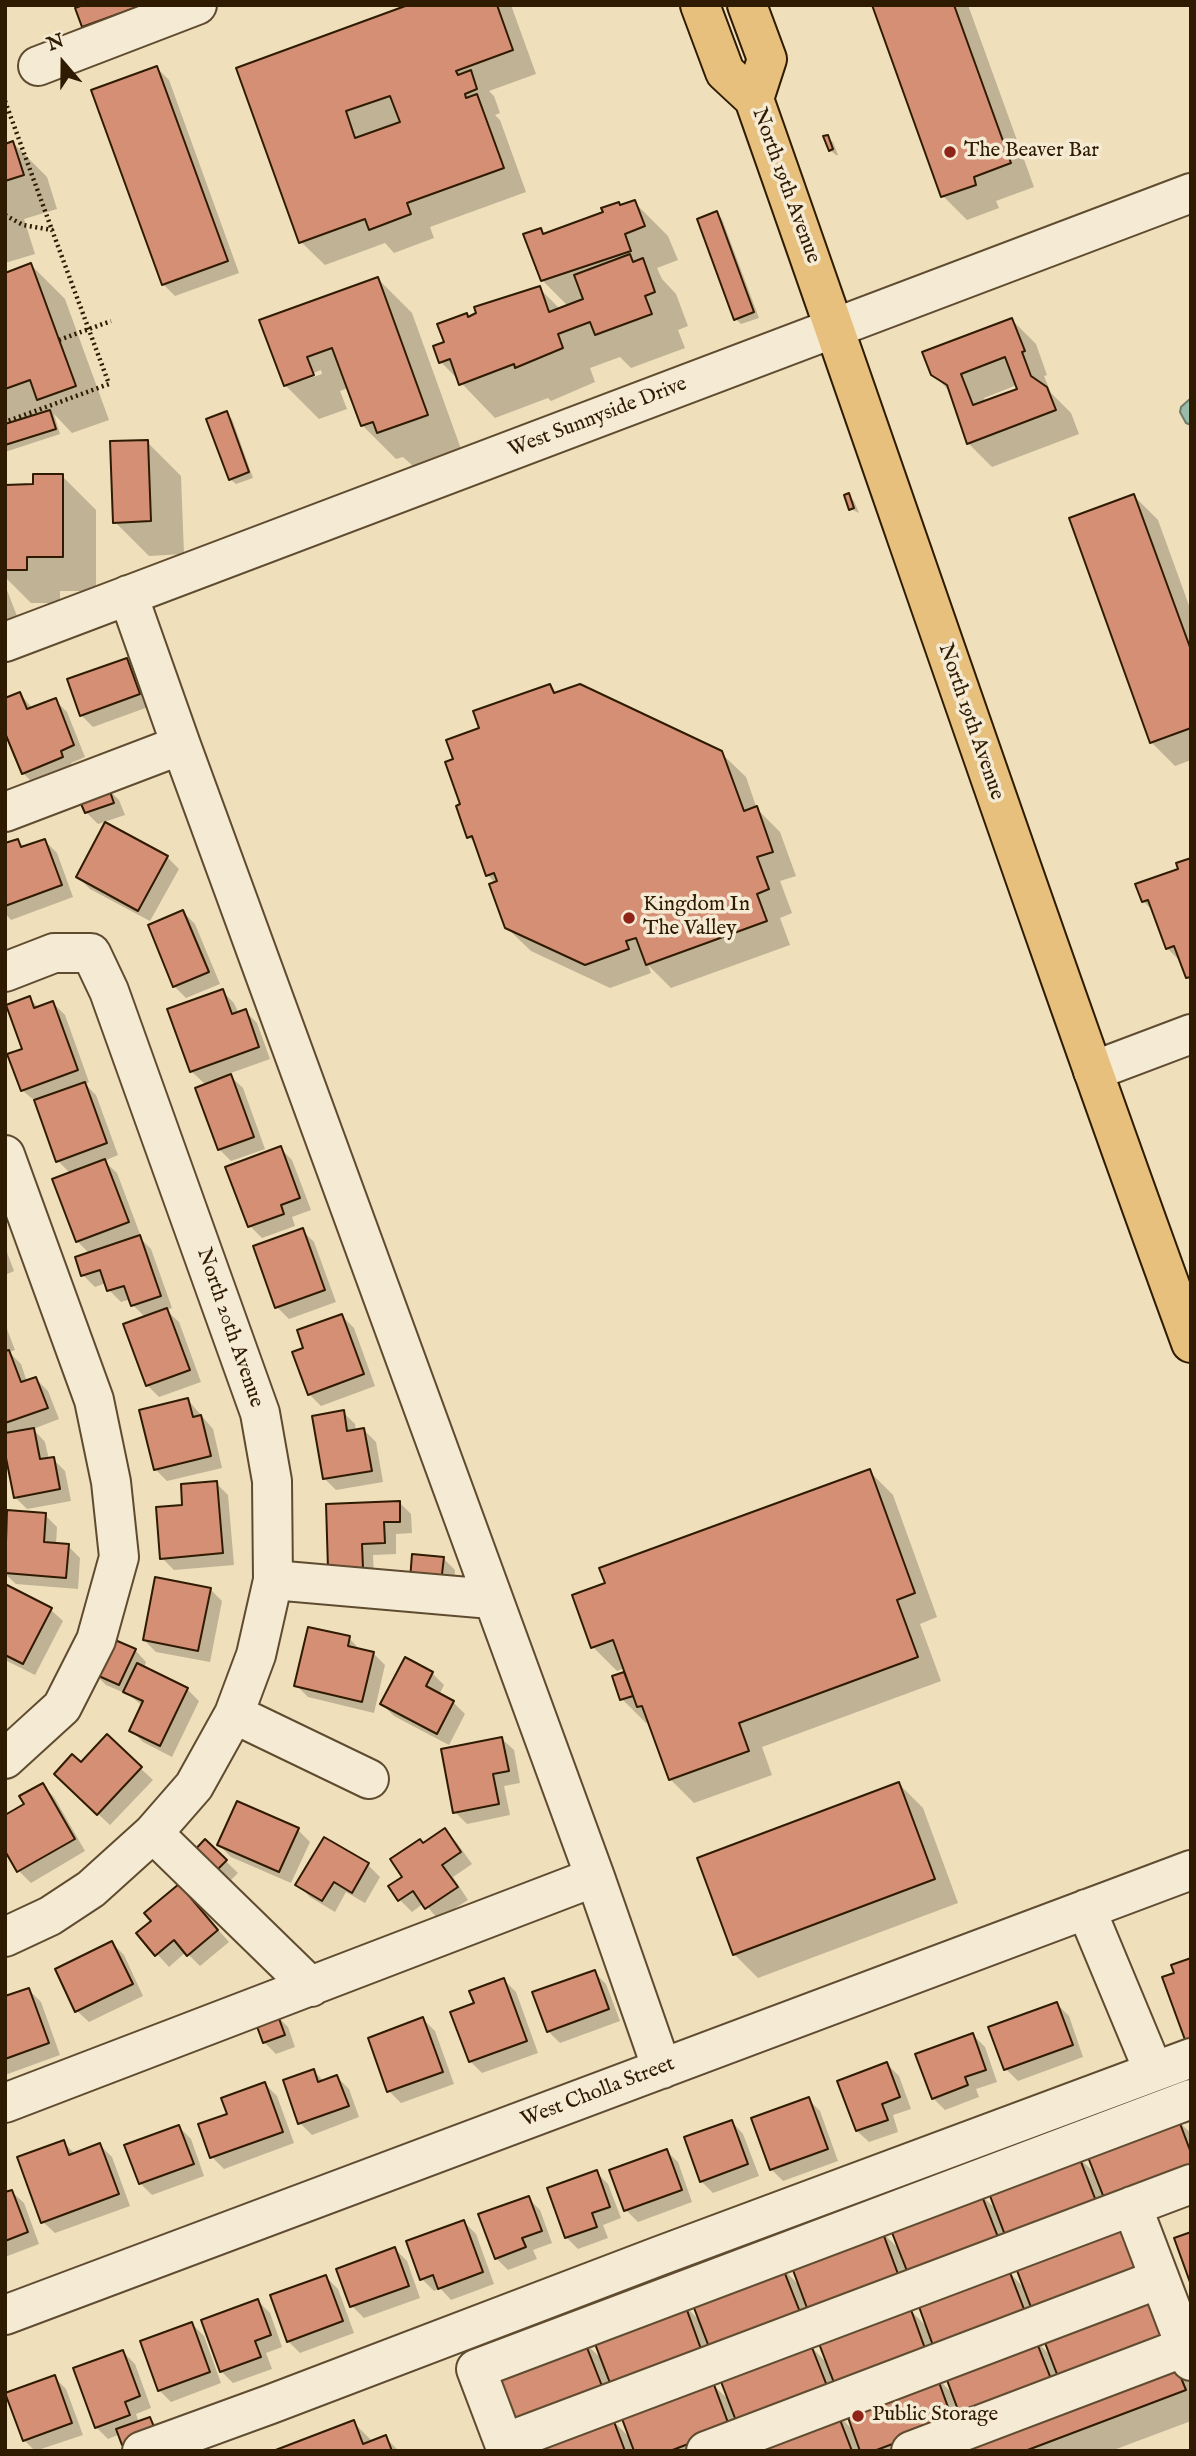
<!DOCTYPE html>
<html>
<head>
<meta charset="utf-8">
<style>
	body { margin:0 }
	#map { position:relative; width:1196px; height:2456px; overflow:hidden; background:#efdfbb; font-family:"IM FELL English",serif }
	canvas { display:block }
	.frame { position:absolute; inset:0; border:7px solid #2f1b02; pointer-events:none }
	.north { position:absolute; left:28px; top:28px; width:70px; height:70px; -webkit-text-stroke:5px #f5ead3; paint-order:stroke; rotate:340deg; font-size:19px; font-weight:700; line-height:28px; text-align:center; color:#2f1b02 }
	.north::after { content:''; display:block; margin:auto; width:24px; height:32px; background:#2f1b02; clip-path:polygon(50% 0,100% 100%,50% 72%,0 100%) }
</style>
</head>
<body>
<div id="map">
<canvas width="1196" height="2456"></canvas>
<div class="frame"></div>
<div class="north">N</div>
</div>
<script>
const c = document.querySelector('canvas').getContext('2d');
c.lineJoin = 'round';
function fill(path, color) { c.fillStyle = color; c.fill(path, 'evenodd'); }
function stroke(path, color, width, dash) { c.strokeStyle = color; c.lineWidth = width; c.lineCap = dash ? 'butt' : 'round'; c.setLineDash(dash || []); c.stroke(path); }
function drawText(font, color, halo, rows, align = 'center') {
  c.font = font + ' "IM FELL English",serif'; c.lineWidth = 7; c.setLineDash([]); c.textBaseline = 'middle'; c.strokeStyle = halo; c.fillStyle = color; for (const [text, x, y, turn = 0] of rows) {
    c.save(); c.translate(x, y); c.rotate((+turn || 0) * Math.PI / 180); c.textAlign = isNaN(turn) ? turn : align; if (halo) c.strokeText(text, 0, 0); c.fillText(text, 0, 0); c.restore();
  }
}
const water = new Path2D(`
	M1191,398V425L1186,423L1180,412L1181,407Z`);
const shadow = new Path2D(`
	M88,5H162L89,32L83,26Z
	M413,5H511L536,74L489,91L494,96L500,113L495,115L500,120L526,192L430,227L434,238L394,253L385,243L325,265L301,242L238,69Z
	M874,5H968L1034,187L996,201L999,208L967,220L943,196Z
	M157,68L169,80L239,273L175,296L163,284Z
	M827,137L833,142L838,155H836L830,150Z
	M13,143L47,177L57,209L24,219L35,254L5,263V146Z
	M634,202L668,236L678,260L657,268L662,279L676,294L688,326L678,330L685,348L631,368L620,357L590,368L595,382L551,401L548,398L495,418L441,362L446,343L469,318L539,288L560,309L568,306L542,280L540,230L545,235Z
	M717,213L722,219L759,318L741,324L736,319Z
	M31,265L65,299L109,420L72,433L54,414L60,434L5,452V274Z
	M378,279L412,313L461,449L413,466L403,457L396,459L362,425L348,388L340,391L347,409L319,419L285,385L262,321ZM321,370L322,374L301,381V378Z
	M1012,320L1036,344L1047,375L1044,376L1051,393L1071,413L1079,434L992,467L968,443L951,393L933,374ZM1017,385L1019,390L986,403L984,398Z
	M226,413L232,419L253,478L236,484L230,479Z
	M147,442L181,476L184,554L149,556L115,522Z
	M62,476L96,510V591H60V603H31L5,577V486H34Z
	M849,495L854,501L859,513L851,509Z
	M1134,496L1158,520L1191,611V760L1175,766L1151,742Z
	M5,585L17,616L5,620Z
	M127,660L139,671L151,706L93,727L81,715Z
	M550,686L558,694L721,753L746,777L757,809L780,832L796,876L780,881L792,913L780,918L790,945L671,988L648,965L651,973L610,988L531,951L506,927L495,883L488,875L477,845L469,837L455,760L482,729Z
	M20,694L33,709L55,700L67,712L85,757L71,763L74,769L35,785L23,773L10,738L5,734V700Z
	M107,788L119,800L125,815L98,824L86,812Z
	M18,841L25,848L45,841L57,853L73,897L11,920L5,913V845Z
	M167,857L179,869L150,921L90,889L78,877Z
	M1191,860V980L1183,964L1167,948L1154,912L1143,901Z
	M183,912L195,924L220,984L186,998L174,986Z
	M222,991L234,1003L239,1014L245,1011L257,1023L270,1059L228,1074L243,1088L265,1149L231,1161L219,1149L206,1085L191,1071Z
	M29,998L39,1008L53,1003L65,1015L89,1082L85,1084L96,1095L118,1155L104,1161L117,1173L140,1234L137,1235L151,1249L172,1308L166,1310L179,1322L201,1382L159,1397L147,1385L146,1318L133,1305L131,1299L121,1302L109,1290L106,1283L95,1287L83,1275L90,1254L77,1241L71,1174L58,1161L36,1102L22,1090Z
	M280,1148L292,1160L311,1210L292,1217L295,1226L262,1238L250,1226Z
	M302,1230L314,1242L336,1302L289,1319L277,1307Z
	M5,1247L14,1271L5,1275Z
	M342,1316L354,1328L375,1386L321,1406L309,1394L305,1349Z
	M5,1324L15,1350L9,1352L21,1364L27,1382L36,1379L48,1391L59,1419L33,1429L45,1442L49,1460L53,1459L65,1471L71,1501L27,1509L15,1497L8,1435L5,1432Z
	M188,1400L213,1429L222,1468L167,1481L155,1469Z
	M343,1412L355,1424L356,1432L364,1430L376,1442L383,1482L336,1490L324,1478Z
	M869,1471L893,1495L937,1617L920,1624L941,1681L762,1747L772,1775L694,1803L670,1779L650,1722L646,1723L622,1699L614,1678L626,1673L625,1668L617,1671L593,1647L607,1584Z
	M216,1483L228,1495L234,1565L174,1570L162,1558L184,1506Z
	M399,1502L411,1514L412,1533L396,1534V1554L373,1555L374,1579L330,1568Z
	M9,1512L45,1515L57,1527L56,1545L68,1546L80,1558L78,1589L16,1584L5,1574Z
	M443,1558L455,1570L453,1594L423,1591Z
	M5,1586L51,1610L63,1621L35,1675L5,1660Z
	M210,1589L222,1601L210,1662L156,1652L144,1640Z
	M349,1638L361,1651L373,1653L385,1665L374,1713L308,1697L296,1685Z
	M135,1650L146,1662L144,1668L187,1689L199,1701L172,1757L143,1742L131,1730L143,1706L129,1695L106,1685L94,1673Z
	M432,1673L444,1685L439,1695L453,1702L465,1714L449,1745L394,1716L382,1704Z
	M107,1737L153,1780L110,1825L68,1786L81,1764Z
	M502,1739L514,1750L520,1783L504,1786L510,1815L467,1824L455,1812Z
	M899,1784L923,1808L958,1903L758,1978L734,1954Z
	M42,1785L54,1797L85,1851L31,1883L19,1871L26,1805Z
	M298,1830L310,1842L291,1883L231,1857L219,1845Z
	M445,1831L457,1843L472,1864L453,1877L468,1900L438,1919L424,1903L412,1912L400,1900L424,1845Z
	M325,1839L368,1865L380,1877L365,1903L346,1892L335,1912L310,1897L298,1885Z
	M205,1841L238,1873L225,1886Z
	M179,1886L229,1942L200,1966L186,1952L169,1967L138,1933L153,1921Z
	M112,1943L124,1955L143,1996L89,2022L77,2011Z
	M594,1972L606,1984L620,2021L560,2043L548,2031Z
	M504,1980L516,1992L538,2053L482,2073L470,2061L476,2004Z
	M29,1990L41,2002L60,2055L5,2075V1998Z
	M1057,2004L1069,2016L1083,2057L1018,2081L1006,2069Z
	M276,2015L288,2027L295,2047L276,2054L264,2042Z
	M423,2019L435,2031L454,2084L401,2103L389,2091L370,2039Z
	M973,2035L985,2047L997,2082L976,2089L979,2097L945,2110L933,2098Z
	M887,2064L899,2076L911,2109L893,2115L898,2132L869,2142L857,2131Z
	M313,2071L324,2081L337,2077L349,2089L359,2117L312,2135L300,2123Z
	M1191,2076V2122L1182,2125L1191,2133V2164L625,2410L463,2361L459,2350ZM1091,2159L1097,2175L1083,2162ZM992,2196L998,2211L985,2199ZM894,2233L900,2250L886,2236ZM794,2270L801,2287L787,2273ZM696,2307L702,2323L689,2310ZM597,2344L604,2361L589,2347Z
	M265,2084L277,2096L294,2143L224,2169L212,2157L229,2115Z
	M808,2099L820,2111L838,2161L783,2181L771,2169Z
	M732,2122L743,2134L759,2176L713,2193L701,2181Z
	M179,2127L191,2139L204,2176L152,2195L140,2183Z
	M63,2142L75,2154L100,2145L112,2157L130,2206L55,2233L43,2222Z
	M666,2151L678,2162L692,2202L638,2222L626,2210Z
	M596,2172L608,2184L621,2218L603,2225L608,2238L578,2249L566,2237Z
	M12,2192L24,2203L39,2244L5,2257V2194Z
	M528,2198L540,2210L552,2243L533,2250L537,2259L508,2270L496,2258Z
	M464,2222L476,2234L494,2284L451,2300L440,2288L434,2291L422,2279Z
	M395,2249L407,2261L420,2298L364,2318L352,2306Z
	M1009,2272L1026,2290L1179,2369L1191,2380V2421L1111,2451H534L613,2421L633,2441L712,2384L731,2402L811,2347L830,2366L909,2309L929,2329ZM1046,2342L1052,2357L1039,2344ZM948,2378L955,2396L940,2381ZM849,2416L856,2433L842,2419Z
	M326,2277L338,2289L354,2333L300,2353L288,2341Z
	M258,2301L270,2313L282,2347L266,2353L272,2369L233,2383L221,2371Z
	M192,2324L204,2336L221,2383L171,2402L159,2390Z
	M123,2352L135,2364L151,2408L136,2414L139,2423L150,2419L162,2431L130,2451L123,2444L120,2434L108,2439L96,2427Z
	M54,2377L66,2389L83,2435L35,2451L24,2440Z
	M353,2422L373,2442L385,2437L399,2451H278Z`);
const building = new Path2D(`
	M83,5H143L82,27L75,8Z
	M408,5H497L513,50L456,71L458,75L471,70L477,89L465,94L466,98L477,94L504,168L407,203L411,214L369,230L365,219L299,243L236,68ZM390,96L400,122L355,138L346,111Z
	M872,5H954L1011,163L974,177L976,185L941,197Z
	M157,66L228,261L162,285L91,90Z
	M828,135L833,149L829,151L823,136Z
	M13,141L24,175L5,181V144Z
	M635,200L645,226L625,234L631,251L541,281L523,234L541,228L543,234L603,212L601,208L619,202L620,205Z
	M717,211L754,312L734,320L697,219Z
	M630,254L633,262L643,258L655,292L645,296L652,314L595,335L590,322L558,334L563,348L515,368L514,364L459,385L450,359L439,363L433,346L444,342L437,324L467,313L468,317L476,313L474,307L540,286L549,312L583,299L574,275Z
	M31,263L76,386L37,400L30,380L5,389V273Z
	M378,277L428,415L377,433L373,422L361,426L332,348L307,357L314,375L284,386L259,320Z
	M1012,318L1025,351L1022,352L1031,376L1047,387L1056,410L967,444L947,385L931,375L922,352ZM1005,357L1017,389L973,405L961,374Z
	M50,410L56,429L5,445V424Z
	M227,411L249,472L229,480L206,419Z
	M148,440L151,521L113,523L110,441Z
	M33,474H63V557H27V570H5V485L33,484Z
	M849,493L854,508L849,510L844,495Z
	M1134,494L1191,650V728L1150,743L1069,518Z
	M127,658L140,694L80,716L67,679Z
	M550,684L554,693L580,684L722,751L744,811L757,806L773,852L757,857L769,889L757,894L767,921L646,965L636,938L626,941L629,949L585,965L505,928L489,884L497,881L494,873L486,876L472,836L467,838L456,806L460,804L445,762L453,759L446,740L479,728L473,711Z
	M20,692L27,709L56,698L74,745L61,751L63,757L22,774L5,733V698Z
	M108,786L114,803L85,813L78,797Z
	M105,822L168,856L138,911L76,877Z
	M18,839L21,847L45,839L62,885L5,906V843Z
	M1191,858V977L1186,978L1174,946L1166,949L1148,900L1142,902L1135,884L1178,869L1176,863Z
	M183,910L209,972L173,987L148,925Z
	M223,989L232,1014L246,1009L259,1047L190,1072L167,1009Z
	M30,996L34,1008L53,1001L78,1070L21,1091L7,1054L22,1049L6,1005Z
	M231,1074L254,1137L218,1150L195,1088Z
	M85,1082L107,1143L56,1162L34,1100Z
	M281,1146L300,1198L281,1205L284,1214L248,1227L225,1167Z
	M105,1159L129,1222L76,1242L52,1179Z
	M303,1228L325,1290L275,1308L253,1246Z
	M140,1235L161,1296L131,1306L124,1286L107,1291L100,1270L81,1276L75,1257Z
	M167,1308L190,1370L146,1386L123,1324Z
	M342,1314L364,1374L308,1395L292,1352L303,1348L297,1330Z
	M9,1350L21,1382L36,1377L48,1408L5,1423V1351Z
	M188,1398L193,1417L201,1415L211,1456L154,1470L139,1410Z
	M344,1410L347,1431L364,1428L372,1471L323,1479L312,1416Z
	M34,1428L40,1459L54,1457L60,1489L14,1498L5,1453V1433Z
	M870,1469L915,1593L897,1600L918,1657L739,1723L749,1751L669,1780L642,1706L637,1707L613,1640L591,1648L572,1595L605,1583L599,1568Z
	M217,1481L223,1553L160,1559L156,1507L182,1505L181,1484Z
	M400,1501V1522H384L385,1543L362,1544L363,1568L328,1569L326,1504Z
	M7,1510L46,1513L44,1542L69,1544L66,1578L5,1573Z
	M412,1554L444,1557L441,1583L410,1580Z
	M155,1577L211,1588L198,1651L143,1640Z
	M5,1584L52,1608L23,1664L5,1655Z
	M308,1627L350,1636L348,1646L374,1652L362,1702L294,1686Z
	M108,1637L136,1649L119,1685L92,1673Z
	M405,1657L433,1672L426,1686L454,1701L437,1734L380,1704Z
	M137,1663L188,1688L160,1746L129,1731L143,1701L123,1692Z
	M624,1672L633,1696L620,1700L612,1676Z
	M107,1734L142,1767L97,1815L54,1774L72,1754L81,1762Z
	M502,1737L509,1771L493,1774L499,1804L453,1813L441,1749Z
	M899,1782L935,1879L733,1955L697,1858Z
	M43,1783L75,1839L17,1872L5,1851V1815L24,1804L19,1796Z
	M237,1801L299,1828L279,1872L217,1845Z
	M445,1828L461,1852L442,1865L458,1887L425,1909L413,1891L398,1901L388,1886L402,1877L390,1859L420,1839L423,1843Z
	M324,1837L369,1863L352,1893L334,1882L322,1901L295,1885Z
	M205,1839L227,1860L212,1875L190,1855Z
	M179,1884L218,1930L187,1956L174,1940L155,1956L136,1933L151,1921L144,1913Z
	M112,1941L133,1984L75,2012L55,1969Z
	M1191,1958V2047L1188,2048L1162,1977L1174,1973L1171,1965Z
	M595,1970L609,2009L547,2032L532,1992Z
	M504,1978L527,2041L469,2062L450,2012L474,2003L469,1991Z
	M29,1988L49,2043L5,2059V1996Z
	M1057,2002L1073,2045L1004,2070L988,2027Z
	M277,2013L285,2035L263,2043L255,2021Z
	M423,2017L443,2072L387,2092L368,2038Z
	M973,2033L986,2070L965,2077L968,2085L932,2099L915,2054Z
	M887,2062L900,2097L882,2104L888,2120L856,2131L837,2081Z
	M314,2069L318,2082L337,2075L349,2106L298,2124L283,2080Z
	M265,2082L283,2132L210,2158L198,2124L227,2114L221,2098Z
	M809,2097L828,2149L770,2170L751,2118Z
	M1178,2118L1191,2153V2166L1104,2198L1086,2152Z
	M732,2120L748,2164L700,2182L684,2137Z
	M179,2125L194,2164L139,2184L124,2145Z
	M64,2140L69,2155L100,2143L119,2194L41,2223L17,2157Z
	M667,2149L682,2190L624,2211L609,2170Z
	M1078,2154L1096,2201L1005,2235L987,2188Z
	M597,2170L610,2207L592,2213L597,2227L565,2238L547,2188Z
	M12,2190L28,2232L5,2241V2192Z
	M980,2191L998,2237L907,2271L889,2225Z
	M529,2196L542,2231L522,2238L526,2247L495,2259L478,2214Z
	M464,2220L483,2272L438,2289L433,2275L420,2280L406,2241Z
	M881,2228L898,2274L807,2308L790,2262Z
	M1124,2228L1142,2274L1034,2315L1016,2268Z
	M1191,2232V2285L1174,2238Z
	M395,2247L409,2286L350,2307L336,2269Z
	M782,2266L800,2312L709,2347L691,2300Z
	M1009,2270L1027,2317L935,2351L918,2304Z
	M326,2275L343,2321L287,2342L270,2295Z
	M1151,2295L1168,2341L1060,2382L1042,2335Z
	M258,2299L271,2335L255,2341L261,2357L220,2372L201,2320Z
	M684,2302L701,2349L610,2383L592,2336Z
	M910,2307L927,2354L836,2388L818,2341Z
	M192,2322L210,2372L158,2391L140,2341Z
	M1035,2338L1053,2384L961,2418L944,2372Z
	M584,2340L602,2386L511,2420L493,2374Z
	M811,2345L829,2391L738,2426L720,2379Z
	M123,2350L140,2396L125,2402L130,2415L95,2428L73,2368Z
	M1175,2363L1186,2390L1025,2451H941Z
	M936,2374L953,2421L874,2451H860L845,2409Z
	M55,2375L72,2423L23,2441L5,2393Z
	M713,2382L730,2428L670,2451H634L621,2416Z
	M837,2412L852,2451H748Z
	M150,2417L156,2432L122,2445L116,2429Z
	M613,2419L625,2451H529Z
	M354,2420L363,2444L386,2435L392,2451H273Z`);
const path = new Path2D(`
	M5,101L52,230
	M5,215L23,225L52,230L109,384L5,422
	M59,340L111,321`);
const minor = new Path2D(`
	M38,66L197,5
	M128,595L181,745L595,1877L662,2069
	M5,642L1191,193
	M5,812L181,745
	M5,972L54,953H91L109,991L260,1413L272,1481L273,1580L256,1655L234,1714L194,1786L153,1833L91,1889L50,1916L5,1937
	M1093,1071L1191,1034
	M5,1155L94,1400L111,1482L119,1557L96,1640L62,1707L5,1759
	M273,1580L491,1599
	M234,1714L369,1779
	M153,1833L311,1987
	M1086,1909L1151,2065
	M5,2103L595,1877
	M1132,2206L1191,2361
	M5,2315L1191,1870
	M504,2443L1191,2184
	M142,2451L271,2404L659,2256L1191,2058
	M507,2451L476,2369L1191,2099
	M706,2451L1159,2279
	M911,2451L1185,2347`);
const major = new Path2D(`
	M700,5L725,72L754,99C900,513 1040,930 1191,1343
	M747,5L767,59L754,99`);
const markers = [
	[950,152,7,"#8f2418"],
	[629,918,7,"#8f2418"],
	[858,2416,7,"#8f2418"]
];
const poiNames = [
	["The Beaver Bar",964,152],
	["Kingdom In",643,906],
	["The Valley",643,930],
	["Public Storage",872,2416]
];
const streetNames = [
	["North 19th Avenue",785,186,70],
	["West Sunnyside Drive",598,418,-21],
	["North 19th Avenue",970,722,71],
	["North 20th Avenue",229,1328,71],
	["West Cholla Street",598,2093,-21]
];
fill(water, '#9abdab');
stroke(water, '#6f7c67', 2);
fill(shadow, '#0003');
fill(building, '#d48f75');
stroke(building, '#2f1b02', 2);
stroke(minor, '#5f4c30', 42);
stroke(major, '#2f1b02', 42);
stroke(path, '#2f1b02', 4.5, [2, 3.5]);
stroke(minor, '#f5ead3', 38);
stroke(major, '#e8c07e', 38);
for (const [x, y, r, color] of markers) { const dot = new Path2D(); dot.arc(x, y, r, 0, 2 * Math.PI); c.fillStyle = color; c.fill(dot); stroke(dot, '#f5ead3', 2.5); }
drawText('21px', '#2f1b02', '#f5ead3', poiNames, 'left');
drawText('21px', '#2f1b02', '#f5ead3', streetNames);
</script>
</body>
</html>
